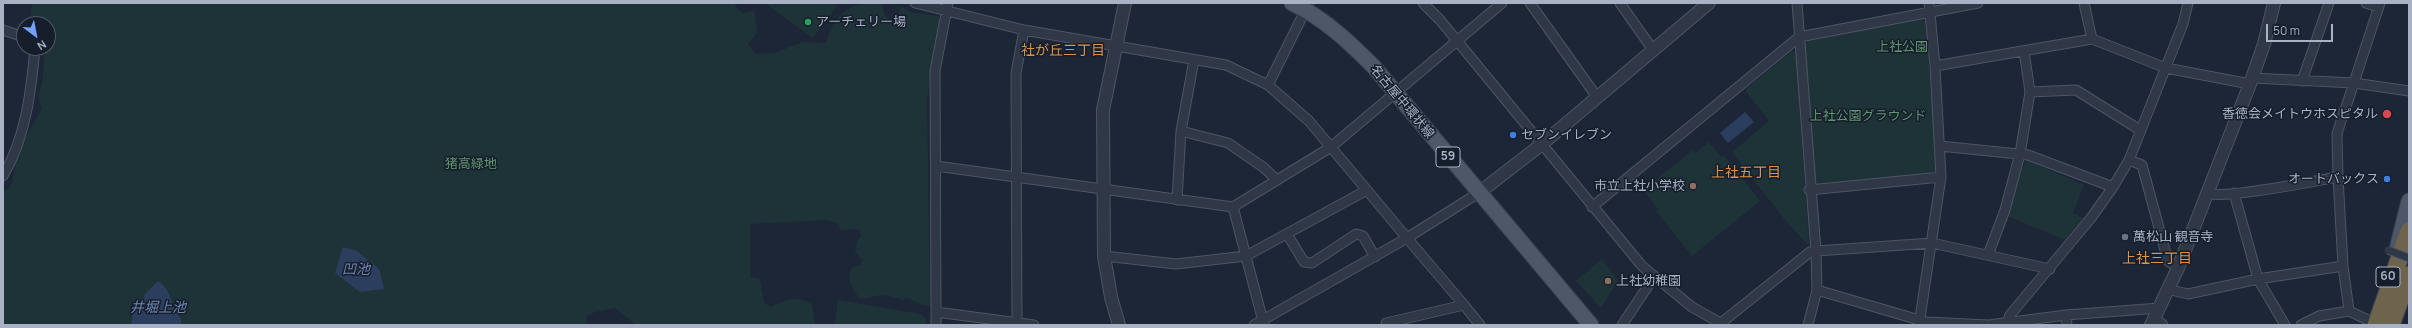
<!DOCTYPE html>
<html>
<head>
<meta charset="utf-8">
<style>
	body { margin:0 }
	#map { position:relative; width:2412px; height:328px; overflow:hidden; background:#1c2637; font-family:Manrope,sans-serif }
	canvas { display:block }
	.frame { position:absolute; inset:0; border:4px solid #a9b2c5; pointer-events:none }
	.north { position:absolute; left:16px; top:16px; width:40px; height:40px; box-sizing:border-box; background:#161d2b; border:1px solid #515969; border-radius:50%; rotate:148deg; font-size:11px; font-weight:700; line-height:16px; text-align:center; color:#a9b2c5 }
	.north::after { content:''; display:block; margin:auto; width:14px; height:18px; background:#74a1ff; clip-path:polygon(50% 0,100% 100%,50% 72%,0 100%) }
	.scale { position:absolute; left:2266px; top:24px; width:67px; height:18px; box-sizing:border-box; border:2px solid #a9b2c5; border-top:0; padding-left:5px; font-size:12px; line-height:14px; white-space:nowrap; color:#a9b2c5; -webkit-text-stroke:3px #161d2b; paint-order:stroke }
</style>
</head>
<body>
<div id="map">
<canvas width="2412" height="328"></canvas>
<div class="frame"></div>
<div class="north">N</div>
<div class="scale">50 m</div>
</div>
<script>
const c = document.querySelector('canvas').getContext('2d');
c.lineJoin = 'round';
function fill(path, color) { c.fillStyle = color; c.fill(path, 'evenodd'); }
function stroke(path, color, width, dash) { c.strokeStyle = color; c.lineWidth = width; c.lineCap = dash ? 'butt' : 'round'; c.setLineDash(dash || []); c.stroke(path); }
function drawText(font, color, halo, rows, align = 'center') {
  c.font = font + ' Manrope,"Noto Sans JP",sans-serif'; c.lineWidth = 3; c.setLineDash([]); c.textBaseline = 'middle'; c.strokeStyle = halo; c.fillStyle = color; for (const [text, x, y, turn = 0] of rows) {
    c.save(); c.translate(x, y); c.rotate((+turn || 0) * Math.PI / 180); c.textAlign = isNaN(turn) ? turn : align; if (halo) c.strokeText(text, 0, 0); c.fillText(text, 0, 0); c.restore();
  }
}
const green = new Path2D(`
	M32,3H736L735,6L743,13L755,11L757,33L748,44L756,54L775,53L802,42L826,43C836,11 848,3 882,3L884,14L891,22L899,18L900,6L911,12L938,16L940,22L927,98L930,305C921,307 915,300 906,298L903,300C896,298 888,295 881,295C872,296 868,300 859,298C852,288 847,280 851,268L860,265L863,260L855,252L857,240L861,237L859,229L841,230L837,224L828,220L750,224V277L760,279L764,303L771,307C786,299 796,295 812,304L815,325H636L615,308L595,312L587,316V325H3V192L11,186L17,158L24,140L42,109L38,96L42,84L45,48H48V24H30Z
	M765,3H833L837,6L813,38Z
	M1921,18L1925,21L1938,170L1934,174L1819,185L1814,182L1804,46L1809,40Z
	M1791,51L1796,53L1809,246L1785,220L1732,152L1769,121L1745,90Z
	M1709,142L1721,157L1724,155L1760,201L1692,256L1656,211L1658,209L1643,190L1693,150L1696,153Z
	M2026,160L2084,185L2073,213L2083,218L2065,240L2005,215Z
	M1602,259L1618,280L1601,308L1576,281Z
	M838,300L920,314L926,319V325H835Z`);
const water = new Path2D(`
	M1745,112L1754,122L1728,143L1720,133Z
	M343,247L357,251L379,269L384,289L360,292L335,273Z
	M158,281C172,290 171,307 181,319V325H131L133,314L142,305L145,294Z`);
const minor = new Path2D(`
	M915,3L1024,30L1226,65L1268,85L1309,121L1407,238L1254,325
	M1423,3L1440,20L1642,266L1692,307L1724,325
	M1530,3L1597,97
	M1620,3L1653,50
	M1797,3L1816,251L1817,290L1808,325
	M2084,3L2092,39
	M2366,3L2378,7
	M3,30L24,37
	M1935,66L2092,39L2166,68L2250,84
	M2252,78L2354,83L2409,91
	M2302,81L2329,3
	M1268,85L1309,3
	M2030,92L2076,90L2140,130
	M2346,107L2380,3
	M2344,111L2337,134L2338,177L2343,266L2349,311
	M1181,131L1228,143L1263,167L1277,180
	M1940,146L2028,155L2113,187
	M2129,160L2142,165L2168,261L2178,268
	M936,166L1233,207L1331,147L1502,3
	M3,176C26,137 31,92 35,48
	M1809,190L1941,177
	M2206,193C2221,200 2315,181 2338,177
	M2234,193L2258,279L2285,325
	M1177,200L1181,131L1194,60
	M1233,207L1264,325
	M1592,207L1799,37L1978,3
	M1287,234L1304,262L1312,263L1356,234L1363,236L1375,257
	M1988,255L2005,210L2020,154L2030,92L2024,51
	M1104,256L1176,264L1246,256L1367,190
	M2167,289L2188,294L2258,279L2343,266
	M1817,290L1926,322L1989,325L2066,315L2160,308
	M1464,305L1480,325
	M936,312L935,71L948,3
	M2066,315L2067,325
	M2155,318L2163,325
	M1017,323L1016,73L1024,30
	M1721,323L1810,252L1816,251L1932,243L2050,269
	M2007,323L2010,315L2091,218L2113,187L2129,160L2183,24L2188,3
	M936,325V312L1034,325
	M1388,325L1386,323L1464,305L1407,238L1480,192
	M1622,325L1654,277
	M1919,325L1941,177L1935,66L1929,3
	M2301,325L2319,316L2349,311L2370,321`);
const tertiary = new Path2D(`
	M1480,192L1542,144L1709,3
	M1119,325L1111,297L1104,256L1103,110L1125,3
	M2151,325L2178,268L2250,84L2264,44L2274,3`);
const primary = new Path2D(`
	M1292,3C1324,18 1349,42 1374,67L1591,325
	M2398,245L2409,201`);
const motorway = new Path2D(`
	M2376,325L2409,231
	M2391,325L2409,275`);
const pedestrianBridge = new Path2D(`
	M2388,250L2409,258`);
const markers = [
	[808,22,4,"#2e9e5b"],
	[2387,114,5,"#e0444e"],
	[1513,135,4,"#3f7fe0"],
	[2387,179,4,"#3f7fe0"],
	[1693,186,4,"#8d6e63"],
	[2125,237,4,"#6b7280"],
	[1608,281,4,"#8d6e63"]
];
const shields = [
	[1448,157,24],
	[2388,277,24]
];
const shieldNames = [
	["59",1448,157],
	["60",2388,277]
];
const poiNames = [
	["アーチェリー場",816,22],
	["香徳会メイトウホスピタル",2378,114,"right"],
	["セブンイレブン",1521,135],
	["オートバックス",2379,179,"right"],
	["市立上社小学校",1685,186,"right"],
	["萬松山 観音寺",2133,237],
	["上社幼稚園",1616,281]
];
const parkNames = [
	["上社公園",1902,47],
	["上社公園グラウンド",1868,116],
	["猪高緑地",471,164]
];
const streetNames = [
	["名古屋中環状線",1402,102,50]
];
const neighbourhoodNames = [
	["社が丘三丁目",1063,51],
	["上社五丁目",1746,173],
	["上社三丁目",2157,259]
];
const waterNames = [
	["凹池",356,270],
	["井堀上池",158,308]
];
fill(green, '#1e3338');
fill(water, '#2c3e5e');
stroke(minor, '#4d5565', 11);
stroke(tertiary, '#4d5565', 14);
stroke(primary, '#394150', 17);
stroke(motorway, '#3b4251', 19);
stroke(minor, '#303847', 9);
stroke(tertiary, '#303847', 12);
stroke(primary, '#4d5768', 15);
stroke(motorway, '#6e634c', 17);
stroke(pedestrianBridge, '#4d5565', 9, []);
stroke(pedestrianBridge, '#303847', 7);
for (const [x, y, r, color] of markers) { const dot = new Path2D(); dot.arc(x, y, r, 0, 2 * Math.PI); c.fillStyle = color; c.fill(dot); stroke(dot, '#161d2b', 1.5); }
for (const [x, y, w] of shields) { const box = new Path2D(); box.roundRect(x - w / 2, y - 10, w, 20, 3); c.fillStyle = '#161d2b'; c.fill(box); stroke(box, '#a9b2c5', 1); }
drawText('bold 12px', '#a9b2c5', null, shieldNames);
drawText('13px', '#a9b2c5', '#161d2b', poiNames, 'left');
drawText('13px', '#5f976f', '#161d2b', parkNames);
drawText('13px', '#a9b2c5', '#161d2b', streetNames);
drawText('14px', '#de934b', '#161d2b', neighbourhoodNames);
drawText('italic 14px', '#6d86b2', '#161d2b', waterNames);
</script>
</body>
</html>
